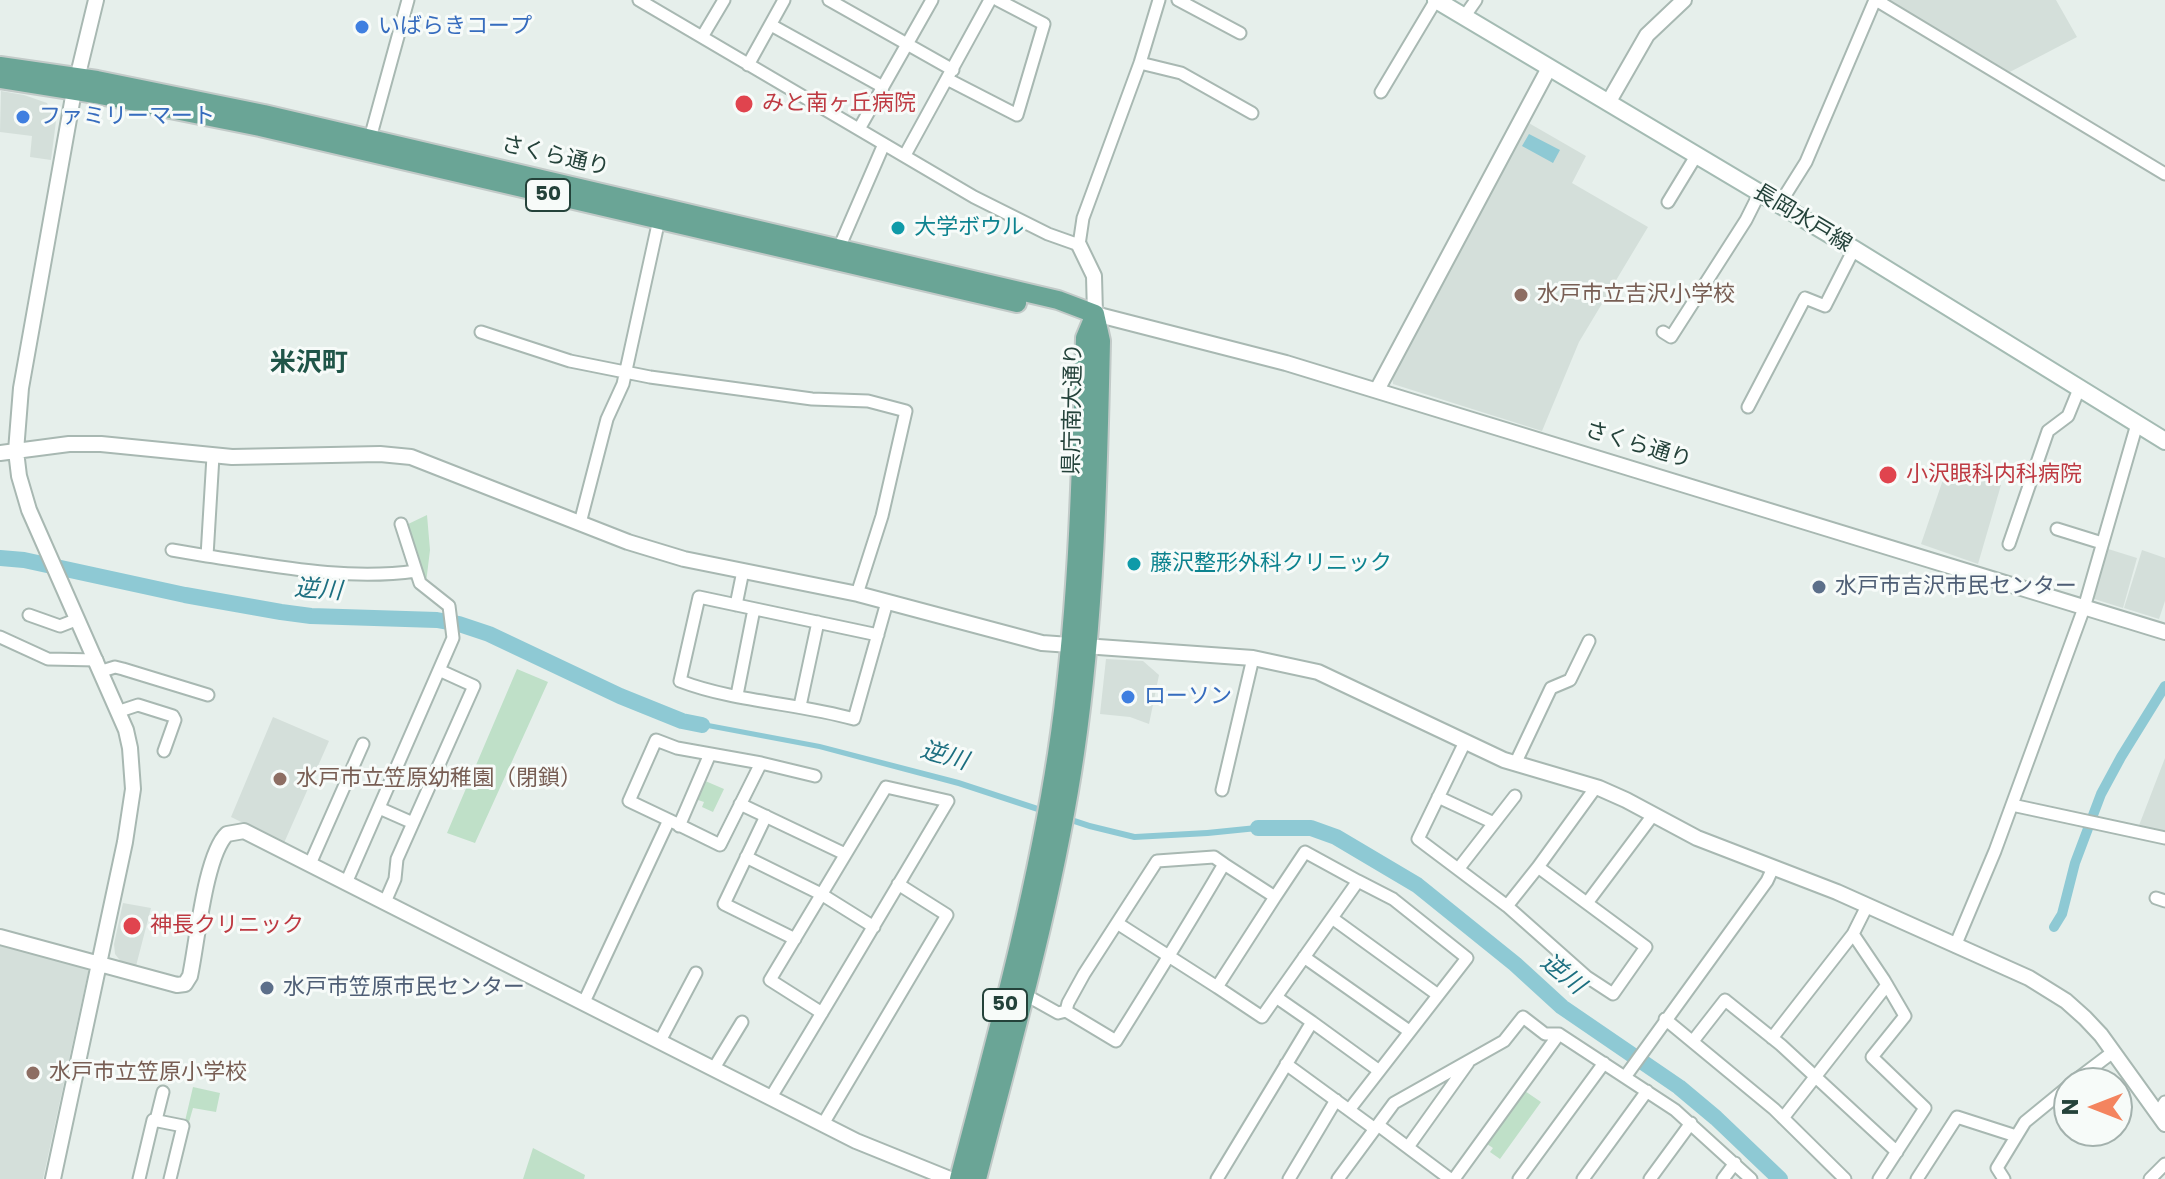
<!DOCTYPE html>
<html>
<head>
<meta charset="utf-8">
<style>
	body { margin:0 }
	#map { position:relative; width:2165px; height:1179px; overflow:hidden; background:#e6efeb; font-family:Poppins,sans-serif }
	canvas { display:block }
	.north { position:absolute; left:2053px; top:1067px; width:80px; height:80px; box-sizing:border-box; background:#f7fbf9; border:2px solid #a3b1ad; border-radius:50%; rotate:270deg; font-size:22px; font-weight:700; line-height:32px; text-align:center; color:#24423a }
	.north::after { content:''; display:block; margin:auto; width:28px; height:36px; background:#f4845f; clip-path:polygon(50% 0,100% 100%,50% 72%,0 100%) }
</style>
</head>
<body>
<div id="map">
<canvas width="2165" height="1179"></canvas>
<div class="north">N</div>
</div>
<script>
const c = document.querySelector('canvas').getContext('2d');
c.lineJoin = 'round';
function fill(path, color) { c.fillStyle = color; c.fill(path, 'evenodd'); }
function stroke(path, color, width, dash) { c.strokeStyle = color; c.lineWidth = width; c.lineCap = dash ? 'butt' : 'round'; c.setLineDash(dash || []); c.stroke(path); }
function drawText(font, color, halo, rows, align = 'center') {
  c.font = font + ' Poppins,"Noto Sans JP",sans-serif'; c.lineWidth = 6; c.setLineDash([]); c.textBaseline = 'middle'; c.strokeStyle = halo; c.fillStyle = color; for (const [text, x, y, turn = 0] of rows) {
    c.save(); c.translate(x, y); c.rotate((+turn || 0) * Math.PI / 180); c.textAlign = isNaN(turn) ? turn : align; if (halo) c.strokeText(text, 0, 0); c.fillText(text, 0, 0); c.restore();
  }
}
const built = new Path2D(`
	M1883,0H2056L2077,37L2006,74Z
	M1,91L24,95L47,103L56,121L51,160L30,157L32,136L0,132Z
	M1527,122L1586,156L1572,183L1648,227L1579,342L1542,431L1393,384L1392,375Z
	M1949,462L2001,485L1978,564L1921,544Z
	M2105,548L2137,558L2123,608L2091,598Z
	M2142,550L2165,558V601L2159,619L2124,608Z
	M1106,659L1143,661L1159,675L1149,724L1130,717L1100,714Z
	M273,717L329,741L284,843L231,817Z
	M2165,758V835L2138,828Z
	M123,903L151,908L136,966L122,963L115,954L114,944Z
	M0,945L89,968L43,1179H0Z`);
const green = new Path2D(`
	M427,515L430,550L426,583L422,578L404,526Z
	M517,669L548,682L475,843L447,833Z
	M703,780L724,789L713,812L702,807L704,802L695,799Z
	M193,1087L220,1093L216,1112L193,1108L189,1122L185,1121Z
	M1522,1089L1541,1102L1500,1159L1490,1152L1493,1148L1484,1142Z
	M533,1148L585,1175L584,1179H523Z`);
const water = new Path2D(`
	M1529,134L1560,150L1553,163L1522,146Z
	M682,718L820,744L959,780L1090,823L1135,834L1207,830L1276,823L1277,829L1208,836L1134,840L1089,829L958,786L819,749L681,723Z`);
const canal = new Path2D(`
	M2054,927L2062,914L2075,863L2101,794L2121,757L2165,686`);
const river = new Path2D(`
	M0,558L24,560L185,595L281,612L311,616L437,620L459,624L489,634L620,696L682,721L702,725
	M1258,828H1311L1336,837L1417,885L1515,964L1562,1007L1679,1087L1716,1118L1780,1179`);
const minor = new Path2D(`
	M639,0L974,197L1048,234L1079,245L1083,218L1140,63L1159,0
	M829,0L953,70
	M1178,0L1240,33
	M1876,0L2165,174
	M1464,17L1476,0
	M771,25L883,87
	M702,37L724,0
	M1140,63L1181,73L1252,113
	M748,65L784,0
	M947,79L1017,115L1044,24L998,0
	M1381,92L1436,0
	M859,129L932,0
	M369,142L408,0
	M905,155L990,0
	M1668,202L1696,156
	M1779,205L1806,162L1875,0
	M839,248L884,144
	M481,332L570,361L650,377L812,399L868,401L906,411L882,516L857,594
	M1663,332L1671,337L1746,220L1759,194
	M1748,407L1805,298L1825,306L1854,249
	M213,456L207,556C275,566 347,581 416,571
	M580,523L607,419L623,384L660,215
	M2057,529L2102,543
	M2009,544L2048,431L2068,416L2079,389
	M172,550L207,556
	M736,605L743,571
	M29,615L60,626L78,619
	M878,635L699,597L680,681C735,702 797,703 854,719L887,602
	M0,637L48,659L97,660
	M102,671L115,667L123,669L208,695
	M737,695L754,609
	M800,706L818,622
	M120,711L138,705L173,716L175,720L164,751
	M1465,742L1418,839L1507,906L1587,977L1613,994L1646,947L1538,867L1507,906
	M761,763L815,776
	M1515,764L1551,688L1570,680L1589,641
	M1222,790L1253,658
	M1438,797L1494,823
	M740,804L845,854
	M2012,805L2165,838
	M379,808L413,823
	M766,816L724,904L795,939
	M679,826L710,754
	M746,857L821,894L874,927
	M310,864L363,744
	M1538,867L1596,787
	M1459,868L1515,796
	M346,883L453,638L449,606L420,583L401,524
	M1275,897L1305,852L1358,881
	M2156,898L2165,901
	M385,902L395,879L397,859L474,686L441,671
	M1587,903L1653,815
	M1867,906L1853,934L1884,980L1905,1016L1872,1057L1925,1108L1879,1179
	M1332,918L1438,995
	M1955,946L1995,851L2084,608L2137,424
	M1304,957L1409,1031
	M1217,987L1262,1017L1276,997
	M1024,994L1058,1013L1066,1011L1116,1041C1153,982 1189,924 1224,864L1275,897L1217,987L1117,923
	M584,1002L669,820L629,801L656,740L677,748L761,763L720,845L669,820
	M1066,1011L1068,1003L1084,974L1157,861L1214,857L1224,864
	M1665,1019L1774,1109L1845,1179
	M1312,1022L1378,1070
	M1772,1038L1853,934
	M660,1041L696,973
	M1693,1041L1725,1000L1781,1045L1897,1152
	M1286,1064L1349,1110
	M714,1068L742,1022
	M1625,1077L1767,881L1773,868
	M2072,1083L2113,1052
	M771,1097C831,999 889,900 948,801L886,787L770,980L822,1013
	M2157,1114L2165,1102
	M1783,1118L1887,985
	M156,1120L163,1092
	M823,1124L947,915L898,884
	M1378,1125L1450,1179
	M1408,1147L1468,1063
	M139,1179L153,1120L183,1126L170,1179
	M1217,1179L1312,1022L1276,997L1358,881L1393,899L1467,958L1349,1110L1375,1129
	M1289,1179L1336,1100
	M1338,1179L1394,1103L1504,1041L1523,1017L1545,1034H1559L1675,1110L1751,1179
	M1454,1179L1559,1034
	M1519,1179L1604,1063
	M1583,1179L1647,1091
	M1650,1179L1691,1123
	M1723,1179L1735,1163
	M1917,1179L1957,1117L2016,1136
	M2004,1179L1997,1168L2025,1122L2069,1086
	M2150,1179L2165,1164`);
const tertiary = new Path2D(`
	M1608,103L1647,35L1684,0
	M1079,245L1094,276L1095,314L1286,363L2165,632
	M1377,390L1549,68
	M0,453L69,444H101L232,457L380,454L411,457L628,542L684,559L858,594L1042,643L1253,658L1318,672L1504,760L1599,788L1626,800L1697,838L1837,892L2029,978L2066,1001L2085,1018L2101,1035L2165,1124
	M0,937L177,985L185,984L190,976C197,944 205,855 227,834L244,831L856,1141L950,1179
	M53,1179L125,842L133,789L130,748L126,730L29,510L19,476L16,451L21,388L74,91L96,0`);
const secondary = new Path2D(`
	M1436,0L1854,249L2165,441`);
const primary = new Path2D(`
	M0,66L97,80L264,114L1058,300L1095,314
	M0,79L95,94L260,127L1017,303
	M959,1179C996,1038 1035,898 1057,754C1078,617 1081,476 1085,338L1095,314
	M977,1179C1013,1038 1054,897 1075,753C1095,616 1098,479 1101,341L1095,314`);
const markers = [
	[362,27,8,"#3f7fe0"],
	[744,104,10,"#e0444e"],
	[23,117,8,"#3f7fe0"],
	[898,228,8,"#0f9aa8"],
	[1521,295,8,"#8d6e63"],
	[1888,475,10,"#e0444e"],
	[1134,564,8,"#0f9aa8"],
	[1819,587,8,"#5c6f8a"],
	[1128,697,8,"#3f7fe0"],
	[280,779,8,"#8d6e63"],
	[132,926,10,"#e0444e"],
	[267,988,8,"#5c6f8a"],
	[33,1073,8,"#8d6e63"]
];
const shields = [
	[548,195,44],
	[1005,1005,44]
];
const shieldNames = [
	["50",548,195],
	["50",1005,1005]
];
const shopNames = [
	["いばらきコープ",378,27],
	["ファミリーマート",39,117],
	["ローソン",1144,697]
];
const healthNames = [
	["みと南ヶ丘病院",762,104],
	["小沢眼科内科病院",1906,475],
	["神長クリニック",150,926]
];
const streetNames = [
	["さくら通り",555,157,13],
	["長岡水戸線",1802,219,31],
	["県庁南大通り",1074,409,-89],
	["さくら通り",1638,446,17]
];
const cultureNames = [
	["大学ボウル",914,228],
	["藤沢整形外科クリニック",1150,564]
];
const educationNames = [
	["水戸市立吉沢小学校",1537,295],
	["水戸市立笠原幼稚園（閉鎖）",296,779],
	["水戸市立笠原小学校",49,1073]
];
const serviceNames = [
	["水戸市吉沢市民センター",1835,587],
	["水戸市笠原市民センター",283,988]
];
const waterNames = [
	["逆川",318,591,4],
	["逆川",944,757,16],
	["逆川",1562,975,39]
];
const quarterNames = [
	["米沢町",309,364]
];
fill(built, '#d4dfda');
fill(green, '#bfe0c8');
fill(water, '#8ec9d4');
stroke(canal, '#8ec9d4', 10);
stroke(river, '#8ec9d4', 16);
stroke(minor, '#a8b8b2', 15);
stroke(tertiary, '#a8b8b2', 18);
stroke(secondary, '#a4bbb3', 20);
stroke(primary, '#c2cac8', 22);
stroke(minor, '#fff', 11);
stroke(tertiary, '#fff', 14);
stroke(secondary, '#fff', 16);
stroke(primary, '#6aa596', 18);
for (const [x, y, r, color] of markers) { const dot = new Path2D(); dot.arc(x, y, r, 0, 2 * Math.PI); c.fillStyle = color; c.fill(dot); stroke(dot, '#f7fbf9', 3); }
for (const [x, y, w] of shields) { const box = new Path2D(); box.roundRect(x - w / 2, y - 16, w, 32, 6); c.fillStyle = '#f7fbf9'; c.fill(box); stroke(box, '#24423a', 2); }
drawText('bold 20px', '#24423a', null, shieldNames);
drawText('22px', '#366cbe', '#f7fbf9', shopNames, 'left');
drawText('22px', '#be3a42', '#f7fbf9', healthNames, 'left');
drawText('22px', '#24423a', '#f7fbf9', streetNames);
drawText('22px', '#0d838f', '#f7fbf9', cultureNames, 'left');
drawText('22px', '#785e54', '#f7fbf9', educationNames, 'left');
drawText('22px', '#4e5e75', '#f7fbf9', serviceNames, 'left');
drawText('italic 24px', '#1c6f80', '#f7fbf9', waterNames);
drawText('bold 26px', '#1f5548', '#f7fbf9', quarterNames);
</script>
</body>
</html>
